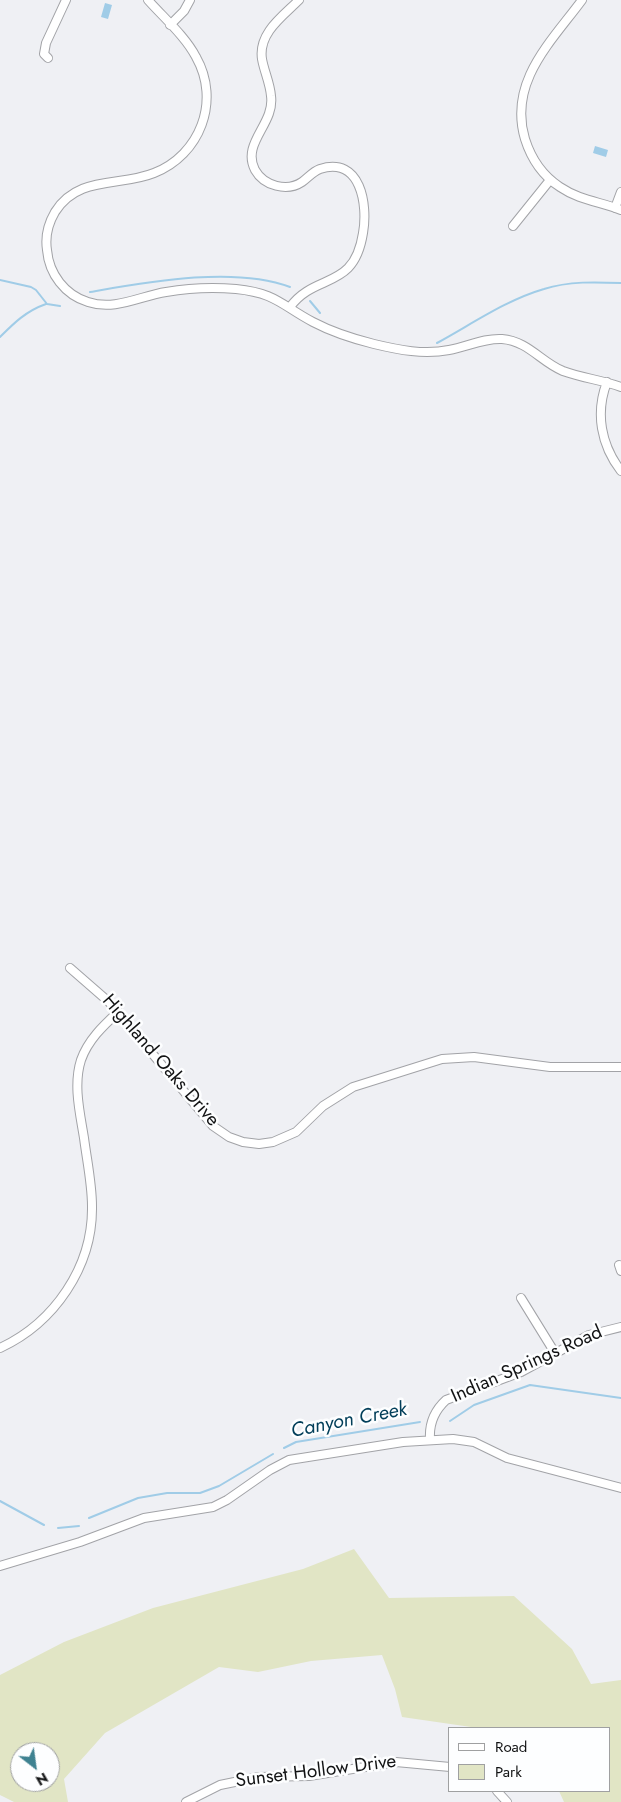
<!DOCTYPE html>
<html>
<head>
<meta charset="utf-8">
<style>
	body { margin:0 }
	#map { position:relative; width:621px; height:1802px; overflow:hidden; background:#eff0f4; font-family:Jost,sans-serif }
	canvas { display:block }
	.legend { position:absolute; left:448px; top:1727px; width:162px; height:65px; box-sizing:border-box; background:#fdfeff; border:1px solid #9fa0a1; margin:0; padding:6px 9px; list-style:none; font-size:15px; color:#121314 }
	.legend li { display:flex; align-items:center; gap:10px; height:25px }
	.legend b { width:25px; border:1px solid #9fa0a1 }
	.north { position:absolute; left:10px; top:1742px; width:50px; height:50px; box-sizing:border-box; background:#fdfeff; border:1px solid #9fa0a1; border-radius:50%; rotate:150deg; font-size:14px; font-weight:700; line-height:20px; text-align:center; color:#121314 }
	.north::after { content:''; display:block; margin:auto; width:18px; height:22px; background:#3f8291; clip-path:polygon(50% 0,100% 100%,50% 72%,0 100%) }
</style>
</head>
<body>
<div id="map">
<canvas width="621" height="1802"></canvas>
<ul class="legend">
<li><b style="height:6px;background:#fff"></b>Road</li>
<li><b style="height:14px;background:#e1e5c5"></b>Park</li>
</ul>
<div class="north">N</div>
</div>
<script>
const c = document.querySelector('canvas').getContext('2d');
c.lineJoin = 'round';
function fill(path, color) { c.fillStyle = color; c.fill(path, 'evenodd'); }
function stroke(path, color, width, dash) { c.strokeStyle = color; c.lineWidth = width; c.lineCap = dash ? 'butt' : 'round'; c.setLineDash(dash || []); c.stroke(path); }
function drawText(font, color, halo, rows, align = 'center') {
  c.font = font + ' Jost,sans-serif'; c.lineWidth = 5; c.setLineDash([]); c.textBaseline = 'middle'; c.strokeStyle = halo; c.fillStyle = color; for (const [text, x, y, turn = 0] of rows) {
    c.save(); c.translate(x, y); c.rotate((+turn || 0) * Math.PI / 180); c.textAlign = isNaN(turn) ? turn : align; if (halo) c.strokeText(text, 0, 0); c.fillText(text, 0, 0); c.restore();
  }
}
const green = new Path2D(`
	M354,1549L389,1598L514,1596L572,1649L591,1684L621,1680V1802H564L559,1791H610V1728H478L402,1717L395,1689L382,1655L311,1661L258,1672L219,1667L105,1733L64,1779L68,1802H14L0,1795V1675L64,1642L153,1608L303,1569ZM20,1752H50V1782H20Z`);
const water = new Path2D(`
	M105,3L112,5L108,19L101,17Z
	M595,146L608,150L606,157L593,153Z`);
const stream = new Path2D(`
	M0,280L31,287L36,290L47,304L60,306
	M90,292C148,282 234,266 290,287
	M310,301L320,313
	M0,337C14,323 26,311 46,304
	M437,343C472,324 506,300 544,289C569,281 596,282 621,283
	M450,1421L474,1405L530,1385L621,1398
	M284,1448L296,1442L420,1422
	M0,1501L44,1525
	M89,1518L138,1498L167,1493H200L219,1486L273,1454
	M58,1528L79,1526`);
const minor = new Path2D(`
	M148,0C164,18 185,36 196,57C221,101 200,155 154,173C120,187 78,175 55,212C48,224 45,237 47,250C49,274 65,295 88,302C115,311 140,296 166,292C189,288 213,287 236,289C276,293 281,305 313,322C332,332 354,339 374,344C399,350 424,355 449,350C467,347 483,338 502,339C528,341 541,362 563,371C582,378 602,380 621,387
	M582,0C551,42 508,82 525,139C531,158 543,176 560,187C579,200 601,202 621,210
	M170,25L184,11L190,0
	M48,58L44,54L46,43L66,0
	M615,208L621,192
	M513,226L550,180
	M290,307C316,272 354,291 363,233C368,205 361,156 320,169C312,172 308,178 302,182C287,192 264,186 255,170C241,143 275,124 271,96C270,83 264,71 262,59C258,33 283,16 299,0
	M607,382C595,413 601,445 621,471
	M70,968L109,1002L213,1126L229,1137L243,1142L259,1144L273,1142L296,1132L323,1106L353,1087L442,1059L474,1057L550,1067H621
	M619,1265L621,1271
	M521,1298L555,1353
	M0,1348C54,1323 93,1267 92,1206C92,1184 87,1161 84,1138C80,1113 73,1085 81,1060C88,1040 103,1026 118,1012
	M430,1439C429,1423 434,1411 446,1400L521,1372L589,1335L621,1327
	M0,1566L80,1542L144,1518L213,1507L227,1500L270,1470L289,1460L403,1442L453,1439L474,1442L507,1458L621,1488
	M497,1791L507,1802
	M186,1802L220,1785L259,1777L309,1776L396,1762L450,1767`);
const streetNames = [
	["Highland Oaks Drive",160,1061,49],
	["Indian Springs Road",527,1365,-24],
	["Sunset Hollow Drive",316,1772,-7]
];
const waterNames = [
	["Canyon Creek",349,1421,-11]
];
fill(green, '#e1e5c5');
fill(water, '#a0cce7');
stroke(stream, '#a0cce7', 2);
stroke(minor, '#a2a3a7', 10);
stroke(minor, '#fff', 8);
drawText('19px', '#121314', '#fdfeff', streetNames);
drawText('italic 20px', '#023e59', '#fdfeff', waterNames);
</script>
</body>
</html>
